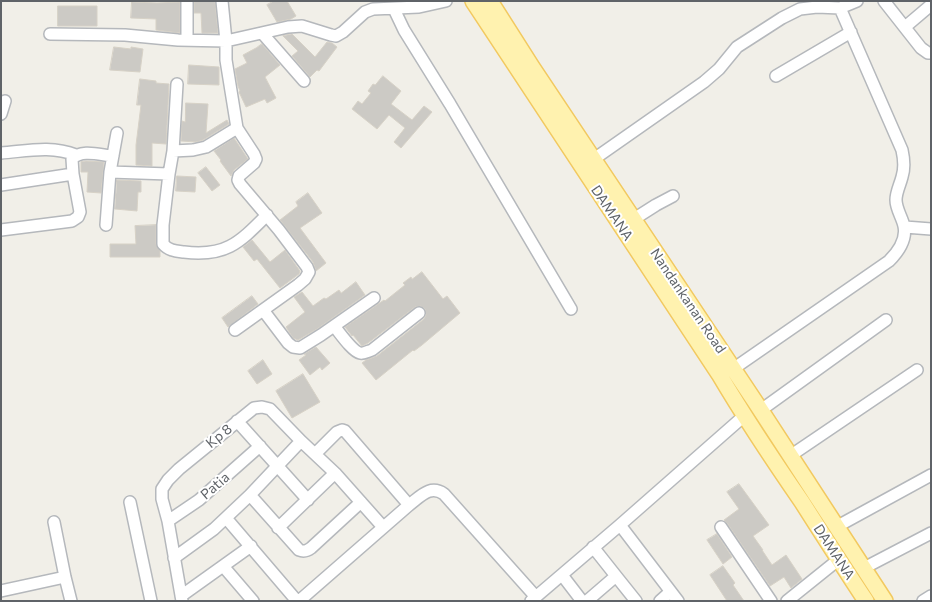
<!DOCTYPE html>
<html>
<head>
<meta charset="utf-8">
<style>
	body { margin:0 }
	#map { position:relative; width:932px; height:602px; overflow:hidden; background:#f1efe8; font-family:Commissioner,sans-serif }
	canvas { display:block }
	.frame { position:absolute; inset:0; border:2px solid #5f6368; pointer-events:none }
</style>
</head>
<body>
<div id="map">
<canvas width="932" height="602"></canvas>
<div class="frame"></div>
</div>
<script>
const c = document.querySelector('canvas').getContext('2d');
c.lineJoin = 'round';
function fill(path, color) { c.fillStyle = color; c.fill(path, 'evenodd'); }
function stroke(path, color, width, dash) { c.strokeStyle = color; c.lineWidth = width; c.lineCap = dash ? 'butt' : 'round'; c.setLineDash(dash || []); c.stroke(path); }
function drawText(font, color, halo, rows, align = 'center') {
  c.font = font + ' Commissioner,sans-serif'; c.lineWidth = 4; c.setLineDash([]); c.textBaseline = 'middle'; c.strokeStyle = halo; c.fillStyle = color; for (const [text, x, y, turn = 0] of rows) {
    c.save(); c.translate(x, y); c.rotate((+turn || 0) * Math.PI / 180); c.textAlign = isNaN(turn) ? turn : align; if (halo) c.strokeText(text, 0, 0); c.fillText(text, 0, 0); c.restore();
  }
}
const building = new Path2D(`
	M215,1L218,33H202L201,13H194V2Z
	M274,1H287L296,16L291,19L277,22L267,5Z
	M132,2L157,3L180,2V33L156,30V19L131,18Z
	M58,6H97V26H58Z
	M292,34L315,57L327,42L332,43L337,47L319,71L317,70L310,77L292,56L298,51L283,36Z
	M262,44L280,65L265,77L276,98L267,103L265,99L246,107L239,92L240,91L238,86L235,69L247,63L243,55L256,48Z
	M114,47L131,49V47L143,49L140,72L110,70Z
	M189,65L219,67V85L188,84Z
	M383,76L401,91L391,104L412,120L424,106L432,112L401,148L394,142L405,128L389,115L377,129L352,109L358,101L362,104L371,93L368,91L373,84L375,85Z
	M140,79L156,81V83L169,84L166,144L152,143V166L136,165V145L141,105H137Z
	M186,103L208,104L206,133L227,120L229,124L203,140L196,142L181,141L182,121L185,122Z
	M234,138L248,159L234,170L231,176L220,161L221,160L214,151Z
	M86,161L104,162L101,193L87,192L88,172H81V162Z
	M206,167L220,185L212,191L198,173Z
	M177,176L196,177L195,192L176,191Z
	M117,180L141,181V192H138L137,211L115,209Z
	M308,193L322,213L300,228L326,263L316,271L313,262L280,220L298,206L296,202Z
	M156,225V244L160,251V257H110V244H136L135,226Z
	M252,240L270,262L285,250L300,271L299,274L280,288L257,259L254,261L243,247Z
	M422,272L443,299L447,296L460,313L422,345L414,351L413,350L376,380L362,363L366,360L377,356L424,319L426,315L425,309L421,306L415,307L368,343L362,346L353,335L352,336L345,327L384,300L385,301L405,285L403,283L411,277L412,279Z
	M356,282L365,295L317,329L298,340L293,338L286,327L305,312L294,297L302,292L313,306L324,298L326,299L339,290L341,293Z
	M252,296L258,304L228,327L222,318Z
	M316,347L330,363L322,370L320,367L310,375L299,360L306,355L304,354Z
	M263,360L272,374L257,384L248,371Z
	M303,374L320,402L292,418L276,391Z
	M739,484L769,525L753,536L763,550H762L772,565L786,555L802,579L791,588L784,577L770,586L727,523L724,520L739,509L727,492Z
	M717,534L732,557L723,564L707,540Z
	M723,566L735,583L733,585L744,601H727L710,575Z`);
const minor = new Path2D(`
	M187,1V40
	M222,1L226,41V60L237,128L254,154L256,159L254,163L239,176L238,180L240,184L279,230L307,267L309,272L305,279L298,285L235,330
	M884,1L921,48L928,53H931
	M394,9L404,30L450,104L571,309
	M905,27L931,5
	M262,33L304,81
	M50,34L125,35L178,40L226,41L288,27L302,26L331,35L336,36L343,32L365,12L373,9L419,7L446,1
	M776,76L851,32
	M177,84L173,151L169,174L163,225V244C169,251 176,251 184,252C226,257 239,243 267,215
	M1,114L5,101
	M173,151L193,150L206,147L237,128
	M1,153C27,151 51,145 76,155
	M594,159L704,82L719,69L737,47L782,18L800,9L817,7L840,8L857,1
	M110,172L169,174
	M1,185L73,174
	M634,219L656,205L673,196
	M106,225L110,172L117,133
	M905,227L931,229
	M1,230L72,221L78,217L80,212L73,174L72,159C81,149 100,155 113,156
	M263,310L288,343L293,347L300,348L321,335L374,298
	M334,326C340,333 352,351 360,353C364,354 368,351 372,350L419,313
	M733,369L889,261C898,252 907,240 904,226C902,217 896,209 896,200C896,192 900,185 902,177C905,168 904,159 902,150L840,8
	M761,410L886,320
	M237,421L308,500
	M315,454L337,432L342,430L345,431L409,505
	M790,456L917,370
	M250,495L299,550C304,552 307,551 311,548L361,502
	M130,502L151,601
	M226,518L297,601
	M168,521L199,500L260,446
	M54,522L65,577L71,601
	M620,525L678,601
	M721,527L771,601
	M836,527L931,475
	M278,528L335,473
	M174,558L214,529L250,495L301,441
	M223,566L253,601
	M864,568L931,533
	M562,575L582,601
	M616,576L636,601
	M1,591L65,577
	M181,596L251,546
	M182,601L168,521L162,499V489L168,480L179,469L254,408L262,407L270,409L301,441L335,473L383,527
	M299,601L409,505C420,497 430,484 444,494L536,597
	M531,601L620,525L744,416
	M587,601L616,576L593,547
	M660,601L670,592
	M787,601L838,560
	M923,601L931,596`);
const major = new Path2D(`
	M473,1L719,374C745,418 773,460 802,502C823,535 844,568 866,601
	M490,1L532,67L756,403L885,601`);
const streetNames = [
	["DAMANA",612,213,56],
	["Nandankanan Road",688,301,56],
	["Kp 8",219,436,-39],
	["Patia",215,486,-41],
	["DAMANA",834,552,57]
];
fill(building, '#cccac5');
stroke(building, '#d6d1c6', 1);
stroke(minor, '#b5b8bc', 14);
stroke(major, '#f2c960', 18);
stroke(minor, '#fff', 11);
stroke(major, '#fff2af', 15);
drawText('14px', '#5f6368', '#fff', streetNames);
</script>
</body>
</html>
